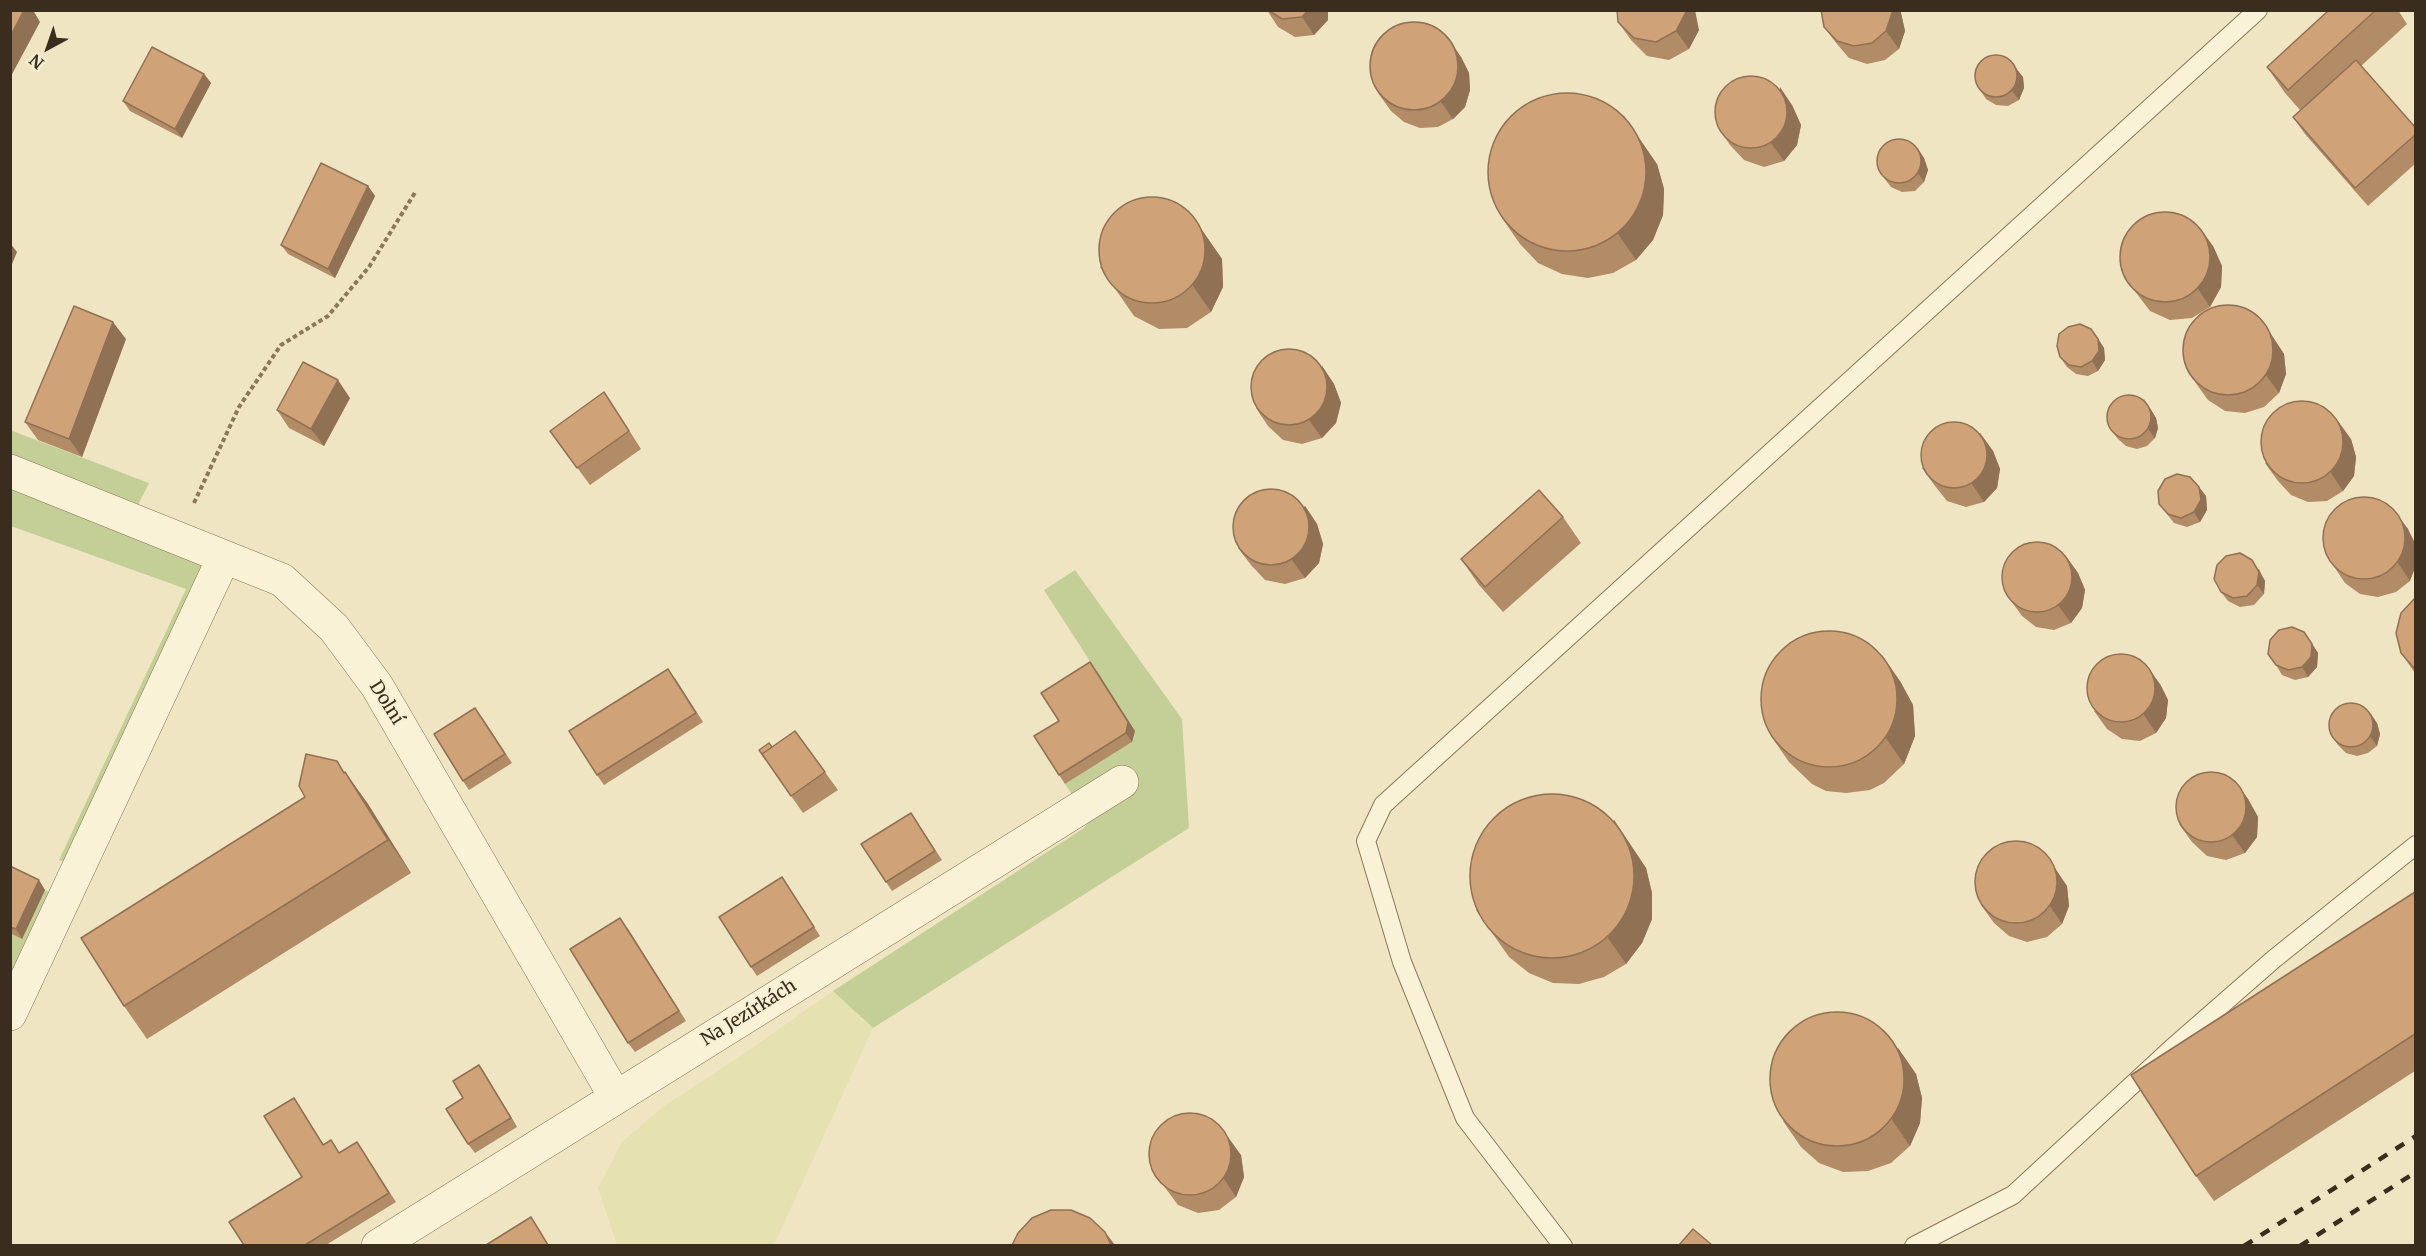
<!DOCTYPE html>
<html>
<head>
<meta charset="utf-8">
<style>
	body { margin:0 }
	#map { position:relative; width:2426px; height:1256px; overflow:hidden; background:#f0e5c3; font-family:Merriweather,serif }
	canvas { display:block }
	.frame { position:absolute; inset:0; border:12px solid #3a2d1e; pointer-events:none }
	.north { position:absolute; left:18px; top:18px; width:60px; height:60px; -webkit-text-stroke:4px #f7efd3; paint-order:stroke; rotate:220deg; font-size:16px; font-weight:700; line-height:24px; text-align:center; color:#3a2d1e }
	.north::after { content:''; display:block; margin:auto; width:21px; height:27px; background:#3a2d1e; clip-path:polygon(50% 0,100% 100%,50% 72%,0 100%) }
</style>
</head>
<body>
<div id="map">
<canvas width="2426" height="1256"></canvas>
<div class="frame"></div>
<div class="north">N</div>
</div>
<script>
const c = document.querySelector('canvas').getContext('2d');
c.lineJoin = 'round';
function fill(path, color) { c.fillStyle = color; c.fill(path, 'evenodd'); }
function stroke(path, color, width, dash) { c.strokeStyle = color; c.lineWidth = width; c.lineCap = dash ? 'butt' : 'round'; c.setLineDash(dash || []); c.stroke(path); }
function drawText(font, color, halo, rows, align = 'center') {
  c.font = font + ' Merriweather,serif'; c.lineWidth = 4.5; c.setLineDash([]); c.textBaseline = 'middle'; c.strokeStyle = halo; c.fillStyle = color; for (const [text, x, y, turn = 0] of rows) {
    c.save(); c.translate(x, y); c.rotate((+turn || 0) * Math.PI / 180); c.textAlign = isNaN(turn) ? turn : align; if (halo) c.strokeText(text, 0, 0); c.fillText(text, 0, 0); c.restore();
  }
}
const farmland = new Path2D(`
	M833,991L873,1028L774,1245H617L598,1188L622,1142L665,1105L726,1066Z`);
const green = new Path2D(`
	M10,430L149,483L137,507L11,459Z
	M11,485L206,567L74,864L59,860L186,589L11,526Z
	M1075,570L1182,719L1189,828L873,1028L833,991L1084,828L1090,820L1065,784L1132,742L1135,731L1044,590Z
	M45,890L58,898L11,987V933L22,938Z`);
const path = new Path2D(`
	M194,503L239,407L281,345L328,316L369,267L416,191`);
const service = new Path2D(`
	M1563,1246L1465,1118L1402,962L1366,841L1383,805L2258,10
	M1914,1246L2013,1195L2171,1049L2274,959L2416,845`);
const minor = new Path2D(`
	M10,471L282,580L334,628L377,686L615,1096
	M10,1014L224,557
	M378,1246L1122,782`);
const rail = new Path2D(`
	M2244,1246L2416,1136
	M2300,1246L2416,1172`);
const wall = new Path2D(`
	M1267,10H1328V20L1314,35L1295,37L1278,27Z
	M2329,10H2398L2407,24L2361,66L2415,127V164L2368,206L2305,134L2293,117L2300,110L2285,93L2267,67Z
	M1901,13L1905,31L1899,49L1885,60L1867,64L1849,58L1837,44L1824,27Z
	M1618,22L1699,30L1689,49L1669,60L1647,56L1631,40Z
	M1461,57L1469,73L1470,90L1465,107L1453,119L1438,127L1420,128L1404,122L1391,111L1378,93Z
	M204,74L211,83L182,138L130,111L123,101Z
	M2023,77L2024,88L2019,100L2008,106L1996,105L1986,99L1980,90Z
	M1792,105L1801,125L1797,145L1784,161L1764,167L1744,160L1730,145L1718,127Z
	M1918,149L1924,158L1928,170L1924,182L1915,191L1902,192L1891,187L1884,178Z
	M1657,164L1664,189L1663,215L1653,240L1636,260L1613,273L1588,278L1562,274L1538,263L1520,244L1502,218Z
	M368,186L375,196L335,278L288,254L281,245Z
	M1188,210L1222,259L1223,287L1211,312L1187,328L1159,329L1134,316L1100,267Z
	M2213,246L2222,266L2221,287L2210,307L2192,318L2170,320L2150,311L2124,277Z
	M2261,319L2284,354L2286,374L2279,393L2264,407L2245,413L2225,411L2208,400L2195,382Z
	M2098,338L2104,348L2105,360L2098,371L2088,376L2076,374L2067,367L2060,357Z
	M126,339L82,457L38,440L25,422Z
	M1322,366L1334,384L1341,403L1336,423L1322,438L1302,444L1283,440L1268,426L1256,408Z
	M350,398L324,446L289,428L277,410Z
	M2144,399L2156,418L2158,428L2155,438L2147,446L2137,449L2126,446L2118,439L2111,430Z
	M616,410L641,449L590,485L550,431Z
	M1980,433L1993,451L2000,469L1997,488L1984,502L1966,507L1947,501L1935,486L1922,468Z
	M2351,439L2356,457L2354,476L2343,491L2327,501L2308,502L2291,495L2278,481L2265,463Z
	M2199,487L2206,496L2207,510L2200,522L2187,527L2174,523L2159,504Z
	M1305,506L1317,524L1323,544L1319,563L1305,578L1285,584L1265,580L1251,565L1238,548Z
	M2395,512L2408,529L2410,581L2396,592L2378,597L2360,594L2345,583L2333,565Z
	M1563,517L1581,543L1503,612L1479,585L1461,559Z
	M2065,555L2078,573L2085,590L2082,608L2071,623L2054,630L2036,627L2022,616L2009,598Z
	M2259,569L2265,581L2264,594L2254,605L2240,607L2228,601L2221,592Z
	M2415,598V673L2401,653Z
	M2311,642L2318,653L2317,667L2308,677L2295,680L2282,675L2276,665Z
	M1097,671L1135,731L1132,742L1065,784L1059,775Z
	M675,678L703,722L604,785L597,775Z
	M1900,681L1913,705L1915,736L1904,764L1884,783L1870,790L1846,793L1826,791L1812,784L1789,762L1771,736Z
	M2160,684L2168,700L2166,718L2156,733L2140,741L2122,739L2107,729L2094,711Z
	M482,717L512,763L469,790L463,781Z
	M2377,723L2380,734L2377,746L2368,753L2357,756L2346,753L2338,745L2331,735Z
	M795,731L838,790L803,813L759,750L772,747Z
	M337,761L344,772H345L368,804L411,873L147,1039L124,1006Z
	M2235,781L2248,799L2258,817L2257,837L2245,853L2226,860L2207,856L2192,842L2179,824Z
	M911,813L942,860L892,891L861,844Z
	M1614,820L1646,868L1652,893V919L1642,943L1626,964L1604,977L1579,984L1553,983L1529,973L1509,957L1476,910Z
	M10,866L45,890L22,939L10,933Z
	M782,877L820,936L757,976L751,967Z
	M2067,886L2069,906L2062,924L2047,937L2027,942L2009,936L1994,923L1981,905Z
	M2415,892V1071L2214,1201L2196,1176Z
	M627,927L686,1021L635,1052L628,1043Z
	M1898,1048L1916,1074L1922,1098L1920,1123L1910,1146L1891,1163L1868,1171L1843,1172L1819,1163L1801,1147L1783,1121Z
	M485,1074L517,1127L475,1153L468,1144L463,1098Z
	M300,1107L324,1145L340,1153L357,1142L396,1202L326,1245H244L302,1177Z
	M1241,1155L1244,1177L1236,1197L1219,1210L1198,1213L1178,1205L1152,1170Z`);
const shadedWall = new Path2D(`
	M24,10H33L40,22L10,78V37Z
	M1308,10H1328V20L1314,35L1302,17Z
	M1686,10H1695L1699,30L1689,49L1676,31Z
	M1892,10H1900L1901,13L1905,31L1899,49L1886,31Z
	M1449,39L1461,57L1469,73L1470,90L1465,107L1453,119L1441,102Z
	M2016,68L2023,77L2024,88L2019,100L2012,91Z
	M204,74L211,83L182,138L175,129Z
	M1780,87L1792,105L1801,125L1797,145L1784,161L1771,143Z
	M1624,116L1657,164L1664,189L1663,215L1653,240L1636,260L1618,234Z
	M1918,149L1924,158L1928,170L1924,182L1918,173Z
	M368,186L375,196L335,278L328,269Z
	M1188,210L1222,259L1223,287L1211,312L1193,286Z
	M2200,228L2213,246L2222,266L2221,287L2210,307L2198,289Z
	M10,243L17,252L10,269Z
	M2261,319L2284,354L2286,374L2279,393L2266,375Z
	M113,322L126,339L82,457L69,439Z
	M2091,329L2104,348L2105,360L2098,371L2092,361Z
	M1322,366L1334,384L1341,403L1336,423L1322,438L1309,420Z
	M338,380L350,398L324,446L311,429Z
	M2150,408L2156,418L2158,428L2155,438L2148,429Z
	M2338,421L2351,439L2356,457L2354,476L2343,491L2331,473Z
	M1980,433L1993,451L2000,469L1997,488L1984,502L1972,484Z
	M2199,487L2206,496L2207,510L2200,522L2194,512Z
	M1305,506L1317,524L1323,544L1319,563L1305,578L1292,560Z
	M2395,512L2408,529L2415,543V568L2410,581L2398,563Z
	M2065,555L2078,573L2085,590L2082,608L2071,623L2058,605Z
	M2252,560L2265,581L2264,594L2257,585Z
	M2304,632L2318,653L2317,667L2308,677L2302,667Z
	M1882,655L1900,681L1913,705L1915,736L1904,764L1886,738Z
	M1090,662L1135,731L1132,742L1126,733Z
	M2147,666L2160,684L2168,700L2166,718L2156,733L2144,715Z
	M2371,714L2377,723L2380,734L2377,746L2370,736Z
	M345,772L368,804L411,873L388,840Z
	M2235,781L2248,799L2258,817L2257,837L2245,853L2232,835Z
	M1614,820L1646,868L1652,893V919L1642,943L1626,964L1608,938Z
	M2055,868L2067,886L2069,906L2062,924L2050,906Z
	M39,880L45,890L22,939L16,929Z
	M1898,1048L1916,1074L1922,1098L1920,1123L1910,1146L1892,1120Z
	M479,1065L485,1074L517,1127L511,1118Z
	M1228,1137L1241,1155L1244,1177L1236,1197L1224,1179Z
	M1105,1232L1115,1245H1111Z`);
const building = new Path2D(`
	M10,10H24L10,37Z
	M1268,10H1308L1302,17L1282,19Z
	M1617,10H1686V12L1676,31L1656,42L1634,38L1618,22Z
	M1821,10H1892V13L1886,31L1872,43L1854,46L1837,41L1824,27Z
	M2329,10H2376L2288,90L2267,67Z
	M1370 66a44 44 0 1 1 88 0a44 44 0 1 1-88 0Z
	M152,47L204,74L175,129L123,101Z
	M1975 76a21 21 0 1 1 42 0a21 21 0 1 1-42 0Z
	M2356,60L2415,127V135L2355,188L2293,117Z
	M1715 112a36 36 0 1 1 72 0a36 36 0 1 1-72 0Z
	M1488 172a79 79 0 1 1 158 0a79 79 0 1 1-158 0Z
	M1877 161a22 22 0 1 1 44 0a22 22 0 1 1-44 0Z
	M321,163L368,186L328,269L281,245Z
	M1099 250a53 53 0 1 1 106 0a53 53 0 1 1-106 0Z
	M2120 257a45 45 0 1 1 90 0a45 45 0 1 1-90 0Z
	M2183 350a45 45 0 1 1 90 0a45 45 0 1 1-90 0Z
	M74,306L113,322L69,439L25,422Z
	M2080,324L2091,329L2098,339L2099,351L2092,361L2081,367L2069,365L2060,357L2057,346L2059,334L2068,327Z
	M1251 387a38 38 0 1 1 76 0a38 38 0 1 1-76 0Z
	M303,362L338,380L311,429L277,410Z
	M604,392L629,431L577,468L550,431Z
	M2107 417a22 22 0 1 1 44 0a22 22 0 1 1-44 0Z
	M2261 442a41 41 0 1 1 82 0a41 41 0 1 1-82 0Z
	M1921 455a33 33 0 1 1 66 0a33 33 0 1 1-66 0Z
	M2177,474L2190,477L2199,487L2201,500L2194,512L2181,518L2168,514L2159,504L2158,491L2165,479Z
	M1233 527a38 38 0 1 1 76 0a38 38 0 1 1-76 0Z
	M1539,490L1563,517L1485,587L1461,559Z
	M2323 538a41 41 0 1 1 82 0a41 41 0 1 1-82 0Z
	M2002 577a35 35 0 1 1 70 0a35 35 0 1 1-70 0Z
	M2240,553L2252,560L2259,572L2257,585L2247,596L2233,598L2221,592L2214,579L2217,565L2226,556Z
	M2415,598V669L2414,668L2401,653L2396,633L2401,613Z
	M2292,627L2304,632L2312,644L2311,657L2302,667L2288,670L2276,665L2268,654L2270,640L2279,630Z
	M1761 699a68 68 0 1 1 136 0a68 68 0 1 1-136 0Z
	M2087 688a34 34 0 1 1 68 0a34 34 0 1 1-68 0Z
	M1090,662L1128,722L1126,733L1059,775L1034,736L1059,721L1041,693Z
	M668,669L696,713L597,775L569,731Z
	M2329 725a22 22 0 1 1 44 0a22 22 0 1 1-44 0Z
	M475,708L505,754L463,781L434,734Z
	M795,731L825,772L791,796L762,754Z
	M769,743L772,747L762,754L766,760L759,750Z
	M306,754L337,761L344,773L345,772L388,840L124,1006L81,938L305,797L299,786Z
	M2176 807a35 35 0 1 1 70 0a35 35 0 1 1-70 0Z
	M1470 876a82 82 0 1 1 164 0a82 82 0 1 1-164 0Z
	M911,813L935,851L886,882L861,844Z
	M1975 882a41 41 0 1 1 82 0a41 41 0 1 1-82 0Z
	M10,866L39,880L16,929L10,927Z
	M782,877L814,927L751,967L719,917Z
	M2415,892V1034L2196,1176L2131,1075Z
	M620,918L679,1011L628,1043L570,949Z
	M1770 1079a67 67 0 1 1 134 0a67 67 0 1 1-134 0Z
	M479,1065L511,1118L468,1144L446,1109L463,1098L453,1081Z
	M294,1098L323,1145L331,1140L339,1153L357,1142L389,1193L305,1245H244L229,1222L302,1177L264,1116Z
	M1149 1154a41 41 0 1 1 82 0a41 41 0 1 1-82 0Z
	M1051,1210H1071L1090,1218L1105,1232L1111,1245H1012L1018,1233L1032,1218Z
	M531,1217L548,1245H486Z
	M1693,1229L1712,1245H1679Z`);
const streetNames = [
	["Dolní",386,703,58],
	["Na Jezírkách",749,1013,-32]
];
fill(farmland, '#e6e1b0');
fill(green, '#c4ce97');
stroke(service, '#8b7759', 20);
stroke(minor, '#8b7759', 34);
stroke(path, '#8b7759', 4, [4.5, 3]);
stroke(service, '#faf2d7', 18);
stroke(minor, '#faf2d7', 33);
stroke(rail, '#3a2d1e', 4.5, [10, 10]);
fill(wall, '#b28b67');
fill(shadedWall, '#917154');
fill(building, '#cfa278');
stroke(building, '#917154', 1.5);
drawText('18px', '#3a2d1e', '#f7efd3', streetNames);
</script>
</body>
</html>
